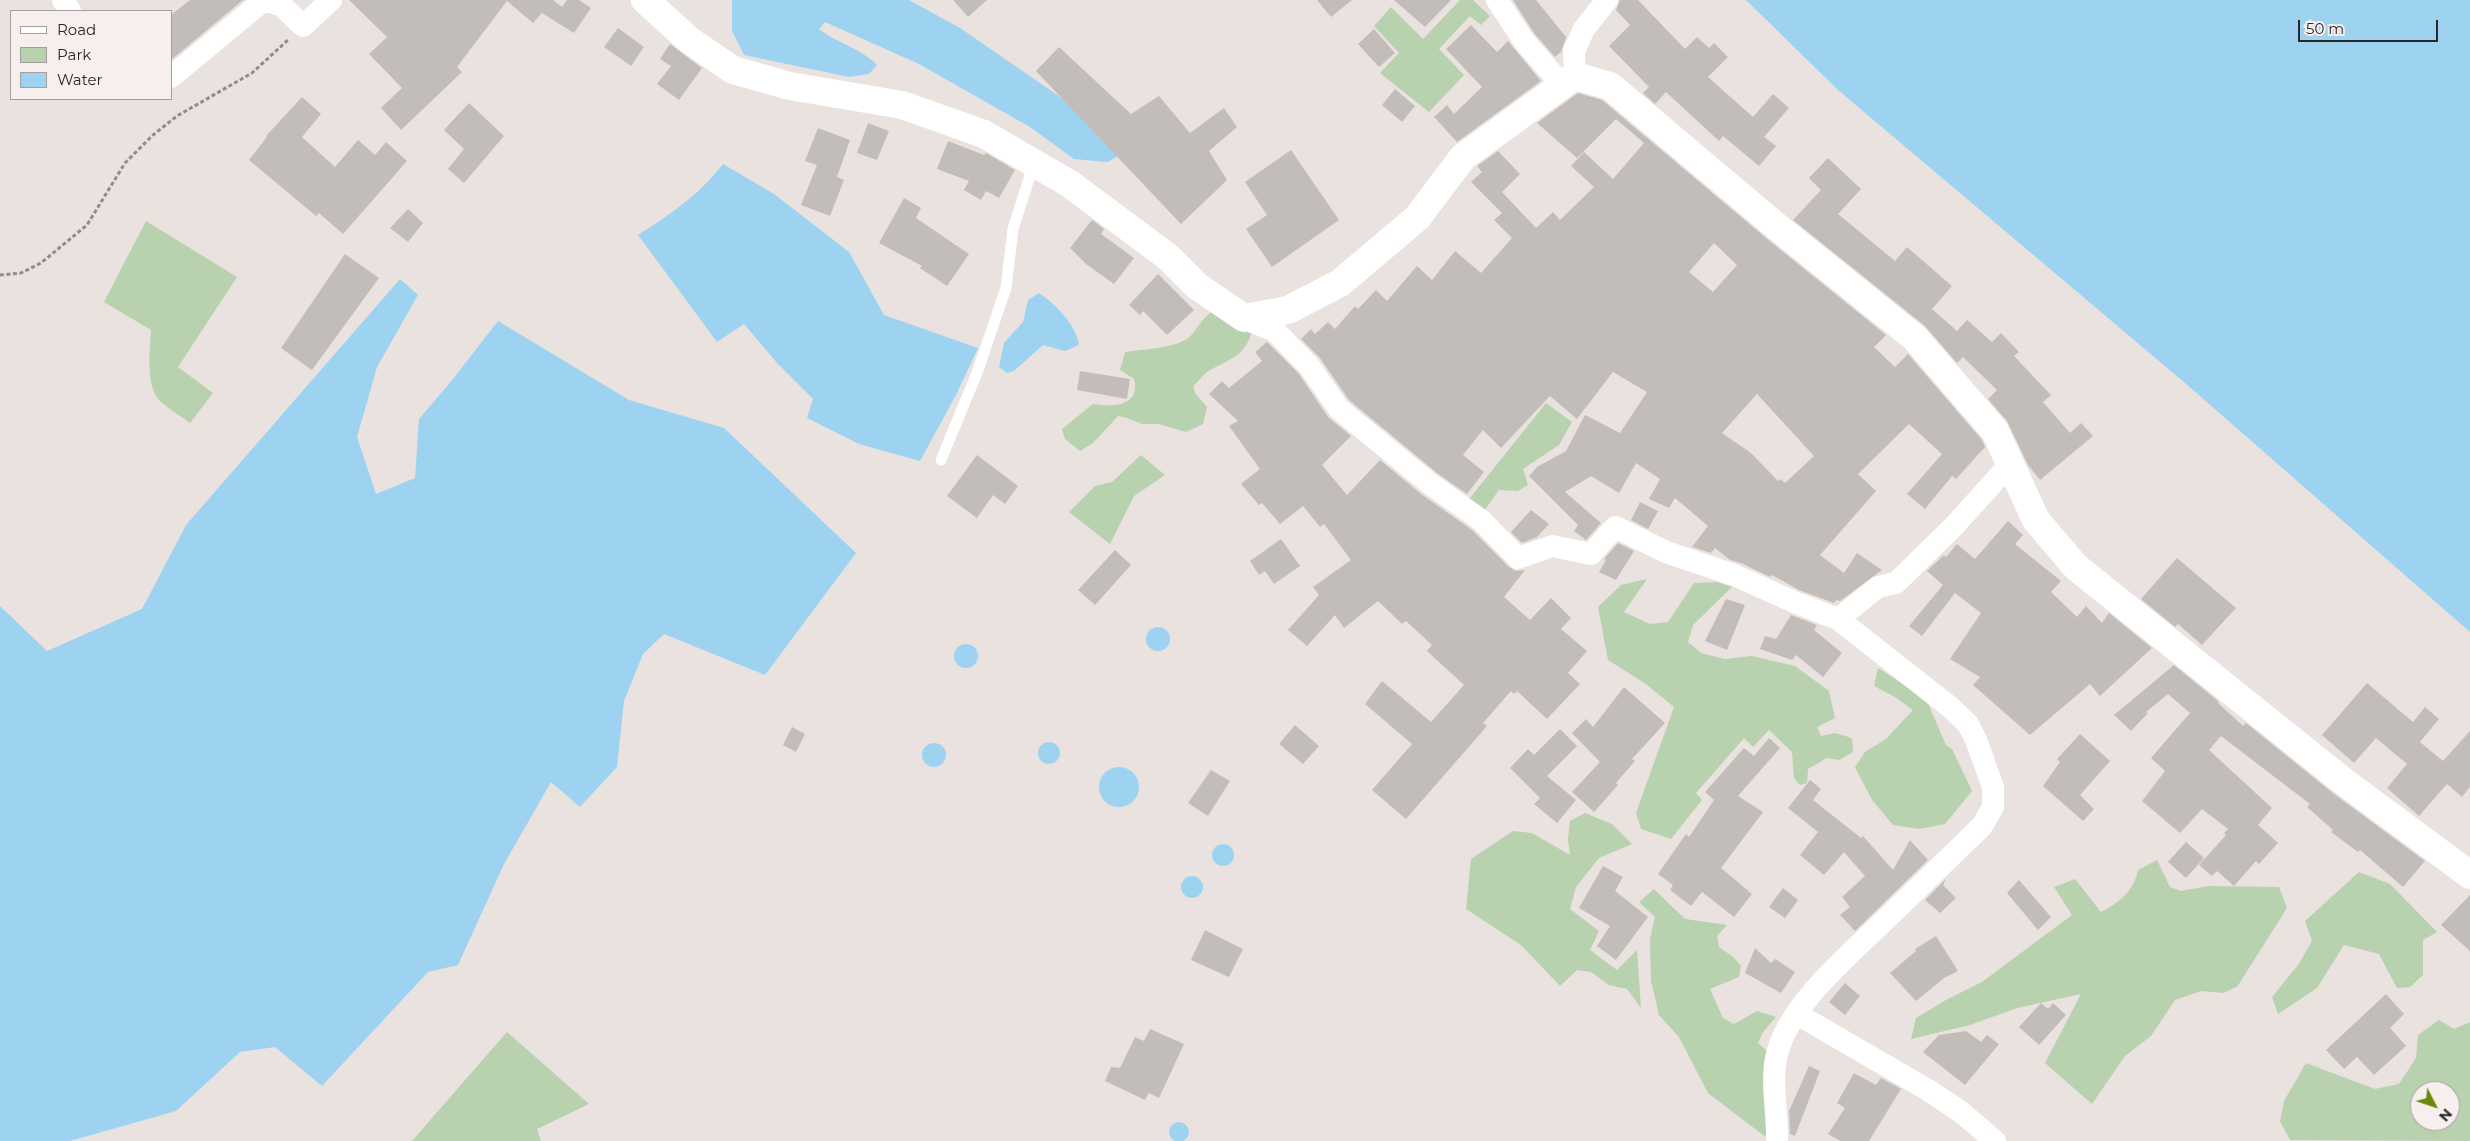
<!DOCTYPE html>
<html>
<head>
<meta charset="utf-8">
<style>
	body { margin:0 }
	#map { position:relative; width:2470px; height:1141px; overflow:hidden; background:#e9e2df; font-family:Montserrat,sans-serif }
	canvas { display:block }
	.legend { position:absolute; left:10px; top:10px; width:162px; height:90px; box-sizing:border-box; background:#f6efed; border:1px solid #a49f9e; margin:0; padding:6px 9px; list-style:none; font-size:15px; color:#2a2827 }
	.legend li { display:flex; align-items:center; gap:10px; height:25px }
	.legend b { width:25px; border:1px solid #a49f9e }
	.north { position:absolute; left:2410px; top:1081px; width:50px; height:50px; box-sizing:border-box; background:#f6efed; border:1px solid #a49f9e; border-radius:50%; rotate:131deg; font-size:14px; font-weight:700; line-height:20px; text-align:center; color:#2a2827 }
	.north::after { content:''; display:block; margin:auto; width:18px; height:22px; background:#6a8906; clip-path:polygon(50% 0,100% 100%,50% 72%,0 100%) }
	.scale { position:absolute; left:2298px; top:20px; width:140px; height:22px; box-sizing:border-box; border:2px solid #2a2827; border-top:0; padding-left:6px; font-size:15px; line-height:18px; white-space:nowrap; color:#2a2827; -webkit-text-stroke:4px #f6efed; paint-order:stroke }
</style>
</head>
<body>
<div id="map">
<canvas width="2470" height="1141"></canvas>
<ul class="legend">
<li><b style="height:6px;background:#fff"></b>Road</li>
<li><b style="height:14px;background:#b8d1ae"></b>Park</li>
<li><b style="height:14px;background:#9dd3f1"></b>Water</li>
</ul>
<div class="north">N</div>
<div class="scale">50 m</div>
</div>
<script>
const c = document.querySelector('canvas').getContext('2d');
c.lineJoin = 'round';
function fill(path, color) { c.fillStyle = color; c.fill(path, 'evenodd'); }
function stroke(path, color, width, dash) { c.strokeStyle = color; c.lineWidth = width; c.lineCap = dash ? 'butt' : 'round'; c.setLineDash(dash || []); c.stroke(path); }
const green = new Path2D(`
	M1460,0H1473L1490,16L1481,25L1470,16L1439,49L1464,75L1429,112L1380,73L1399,53L1374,26L1391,7L1423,39Z
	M146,221L237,277L178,367L213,393L190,423C181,416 170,410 161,402C145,388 150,350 151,330L104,302Z
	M1217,310L1251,334C1244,358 1226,360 1207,372C1202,376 1198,382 1193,386L1195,393L1207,407L1203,424L1186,432L1159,424H1142L1127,418L1118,416L1093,443L1080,451L1065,439L1062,429L1093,404C1112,407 1141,407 1134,379L1120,370L1125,352C1144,349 1170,349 1187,339C1198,331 1204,312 1217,310Z
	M1546,403L1572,422L1559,445L1523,469L1528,485L1518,491L1499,490L1481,515L1466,503Z
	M1141,455L1165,475L1134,496L1110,544L1069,512L1095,486L1112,482Z
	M1647,579L1624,612L1650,624L1668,622L1694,583L1717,582L1732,587L1693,625L1688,642L1701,653L1725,659L1752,656L1795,666L1829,691L1835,718L1817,727L1821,736L1835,733L1852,738L1853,752L1839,760L1827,758L1808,769L1807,783L1800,785L1794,778L1792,752L1769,730L1753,747L1744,738L1696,793L1702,800L1671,839L1641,829L1636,813L1674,707L1646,684L1608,660L1598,607L1621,585Z
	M1878,668L1926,699L1946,745L1952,749L1972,791L1945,824L1919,829L1893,825L1872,800L1855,767L1865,752L1886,739L1913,710L1895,697L1874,686Z
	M1585,813L1612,824L1632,844L1599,858L1576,887L1570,909L1599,931L1590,950L1617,970L1637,950L1641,1008L1627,989L1609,985L1591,972L1577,970L1560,986L1521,945L1466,909L1471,859L1513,831L1532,833L1570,855L1568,839L1570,821Z
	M2157,860L2170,887L2181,891L2208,886L2279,887L2287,908L2237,987L2223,993L2201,991L2175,1000L2151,1036L2125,1056L2092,1104L2045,1063L2081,994L2017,1008L1970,1025L1911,1039L1916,1018L1946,1000L1982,982L2072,915L2054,887L2075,879L2101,912C2119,903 2134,891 2138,870Z
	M2359,872L2390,884L2437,932L2423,940V975L2410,987L2397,988L2379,954L2344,945L2317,988L2278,1014L2272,997L2298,965L2312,941L2305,921Z
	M1654,889L1685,919L1727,925L1717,936L1719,947L1733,957L1741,966L1739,977L1710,989L1723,1018L1734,1024L1757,1011L1776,1017L1763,1032L1758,1043L1769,1053L1767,1138L1708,1093L1679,1037L1659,1015L1651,981L1650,939L1655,917L1639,902Z
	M2439,1020L2454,1029L2470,1022V1141L2290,1140L2280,1121L2284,1101L2306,1063L2375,1089L2399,1084L2416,1058L2418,1035ZM2420,1091H2450V1121H2420Z
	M507,1032L589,1104L537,1129L541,1141H412Z`);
const water = new Path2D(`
	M732,0H909L960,28L1117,136L1122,154L1107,162L1074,159L1030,127L919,64L825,22L819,29C837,43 862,49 877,65L869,74L849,77L744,55L732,31Z
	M1746,0H2470V632L2185,383L1838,90Z
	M723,164L774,194L849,252L884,315L978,348L956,395L920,461L859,444L807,418L813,399L778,364L744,324L717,342L638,235C672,213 698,196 723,164Z
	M400,279L418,295L377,367L357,437L376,494L415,478L419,419L453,379L498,321L629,400L724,428L856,553L765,675L664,634L643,654L624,701L617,767L580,807L551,782L504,864L458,965L428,972L322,1086L275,1047L240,1052L176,1111L70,1141H0V606L47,651L142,609L186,525Z
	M1039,293C1055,304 1076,324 1079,345L1065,351L1043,345L1014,371L1007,373L999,367L1004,343L1023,322L1028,300Z
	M1146 639a12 12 0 1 1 24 0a12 12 0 1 1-24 0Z
	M954 656a12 12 0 1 1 24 0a12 12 0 1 1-24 0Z
	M1038 753a11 11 0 1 1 22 0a11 11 0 1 1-22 0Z
	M922 755a12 12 0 1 1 24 0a12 12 0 1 1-24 0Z
	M1099 787a20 20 0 1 1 40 0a20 20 0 1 1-40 0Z
	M1212 855a11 11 0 1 1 22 0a11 11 0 1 1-22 0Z
	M1181 887a11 11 0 1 1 22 0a11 11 0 1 1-22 0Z
	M1169 1132a10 10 0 1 1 20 0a10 10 0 1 1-20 0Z`);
const building = new Path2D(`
	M190,0H243L171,60V15Z
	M349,0H553L562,7L567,0H579L591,8L574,33L542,13L533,23L507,1L457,67L462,72L401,130L381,108L402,88L369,54L387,37Z
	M953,0H987L968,17Z
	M1317,0H1352L1331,17Z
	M1394,0H1451L1425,27Z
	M1513,0H1536L1566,37L1561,52L1555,57L1534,33Z
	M1620,0H1638L1685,49L1697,37L1709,48L1714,43L1728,57L1708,77L1753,117L1773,94L1789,108L1764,137L1776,146L1759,166L1723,136L1719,141L1666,92L1655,104L1643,93L1649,87L1609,46L1630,25L1616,10Z
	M1471,25L1497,52L1508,41L1541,81L1457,142L1434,117L1447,105L1454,114L1482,87L1446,49Z
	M618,28L644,47L631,66L604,47Z
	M1374,29L1395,53L1379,67L1358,44Z
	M670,44L702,68L679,100L657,84L671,66L660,59Z
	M1059,47L1131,114L1159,96L1190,133L1224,108L1237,127L1209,151L1227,180L1181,224L1036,71Z
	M1395,89L1415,106L1402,122L1382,105Z
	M1578,93L1602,100L1766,238L1886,335L1874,347L1895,367L1908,354L1982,440L1985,447L1956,479L1952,476L1925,509L1907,494L1942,454L1909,424L1858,474L1876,491L1820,555L1844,573L1857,553L1882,570L1840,601L1836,600L1834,603L1799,590L1772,575L1770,577L1741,563L1730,560L1715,548L1711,553L1692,547L1708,526L1675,498L1669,508L1649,499L1660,479L1636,463L1619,493L1591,476L1565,492L1601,523L1586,540L1574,531L1578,525L1529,476L1537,467L1566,451L1585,415L1620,433L1647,392L1613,372L1577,419L1550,396L1501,448L1483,430L1463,455L1484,472L1467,494L1437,473L1349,400L1320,358L1301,339L1311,329L1315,334L1328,322L1335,329L1355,306L1358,309L1376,290L1387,301L1417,266L1432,280L1455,251L1481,273L1512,238L1494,220L1502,213L1471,182L1482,172L1477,166L1498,151L1520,174L1502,192L1536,228L1553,212L1560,220L1594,187L1571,166L1584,152L1613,179L1644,143L1616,119L1577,158L1537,123ZM1714,243L1737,265L1713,292L1689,272ZM1757,394L1814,456L1785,483L1780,479L1778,481L1751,453L1722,433Z
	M302,97L321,114L302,137L335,167L358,140L375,155L386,142L407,161L343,234L319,213L316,216L249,160L267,137L266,136Z
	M469,103L504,136L464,183L448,169L464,149L444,130Z
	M868,123L889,131L877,160L857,153Z
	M818,128L850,140L837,177L844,180L830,216L801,205L817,165L805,161Z
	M948,141L984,155L986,153L1015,170L999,198L986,191L981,200L964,190L969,181L937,169Z
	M1291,150L1339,220L1272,267L1246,229L1267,215L1245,182Z
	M1828,158L1861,189L1838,214L1895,261L1907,247L1952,286L1932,309L1957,331L1967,320L1992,342L2001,333L2019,352L2014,356L2051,395L2043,402L2070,433L2081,423L2093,436L2040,480L2028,465L2007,421L1988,399L1997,390L1963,357L1957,363L1925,326L1793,220L1821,190L1809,178Z
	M904,198L921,208L916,218L969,254L947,286L920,268L922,266L879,243Z
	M408,209L423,223L408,242L390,228Z
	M1092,220L1104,229L1101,234L1134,258L1114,284L1086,264L1070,248Z
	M345,254L379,278L312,370L281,348Z
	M1158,274L1194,310L1167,335L1143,311L1140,315L1129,305Z
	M1267,342L1299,374L1328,417L1351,436L1322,465L1347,495L1380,460L1421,494L1472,530L1509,567L1516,571L1525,570L1504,597L1530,620L1551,598L1571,618L1561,629L1587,651L1568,673L1580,684L1547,719L1517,691L1514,694L1511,691L1483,723L1487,726L1406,819L1372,790L1412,744L1365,704L1382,681L1431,722L1464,685L1427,651L1432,645L1406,621L1402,624L1378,601L1344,628L1335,615L1307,646L1288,630L1319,595L1313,587L1351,560L1324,524L1320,527L1303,506L1280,524L1262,503L1259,505L1241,484L1260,469L1229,426L1238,421L1209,394L1222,381L1229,388L1262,361L1255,352Z
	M1080,371L1130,379L1127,399L1077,390Z
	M977,455L1018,486L1005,504L993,495L977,518L947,496Z
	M1640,502L1658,511L1648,529L1631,520Z
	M1531,510L1549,524L1537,537L1522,543L1511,532Z
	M2008,521L2023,535L2015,544L2061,581L2051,592L2077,617L2086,606L2102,623L2109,613L2152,648L2100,696L2090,684L2030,735L1973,685L1980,677L1950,659L1981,613L1955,593L1922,636L1909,626L1943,585L1927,571L1944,555L1946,557L1957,544L1975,559Z
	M1281,539L1300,566L1274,584L1265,571L1259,575L1250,561Z
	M1618,543L1634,551L1616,580L1599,572L1606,560L1604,559Z
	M1115,550L1131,565L1095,605L1078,590Z
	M2177,558L2236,608L2202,645L2178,624L2175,627L2141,599Z
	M1726,599L1745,605L1727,650L1705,641Z
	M1791,615L1817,625L1814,630L1842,653L1823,677L1796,655L1792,660L1760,649L1765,636L1776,639Z
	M2174,665L2219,702L2218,703L2243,726L2246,723L2334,794L2425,861L2403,887L2360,850L2358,852L2331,832L2333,830L2307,807L2310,804L2221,736L2209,750L2272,808L2258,825L2278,843L2259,864L2256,861L2234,886L2217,871L2212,876L2199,865L2226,835L2224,833L2228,829L2202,809L2180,833L2142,801L2165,771L2151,758L2190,713L2168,694L2146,712L2148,713L2131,731L2114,715Z
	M2367,683L2413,722L2425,707L2439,719L2420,742L2443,761L2470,731V787L2462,797L2447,784L2419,816L2387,788L2407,764L2376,738L2354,763L2322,735Z
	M1624,687L1665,723L1632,759L1635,761L1616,783L1618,785L1594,812L1572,792L1600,762L1572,733L1586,719L1593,727Z
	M1295,725L1319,746L1303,764L1279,744Z
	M792,727L805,734L796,752L783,745Z
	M1560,729L1577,746L1547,776L1576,800L1557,823L1534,804L1540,798L1510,768L1528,749L1534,755Z
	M2080,734L2110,761L2080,795L2094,809L2083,821L2043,786L2060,762L2057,759Z
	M1769,738L1780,748L1738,796L1763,812L1721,868L1752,894L1734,917L1702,892L1691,906L1670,890L1673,885L1658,874L1686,834L1689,837L1714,800L1705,792L1744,748L1754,756Z
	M1211,770L1230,781L1208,816L1188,803Z
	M1810,780L1821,789L1813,800L1861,838L1863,836L1893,870L1910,840L1928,860L1855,931L1840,915L1850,907L1842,897L1865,876L1844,852L1824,875L1800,855L1818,832L1788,808Z
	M2186,842L2204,858L2186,878L2168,862Z
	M1603,866L1623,877L1615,891L1648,917L1616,960L1597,946L1610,926L1579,908Z
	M1946,879L1943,885L1956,898L1940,913L1925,900Z
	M2019,880L2051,917L2038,930L2007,893Z
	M1783,888L1798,900L1785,918L1769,907Z
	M2470,895V951L2441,925Z
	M1205,930L1243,949L1229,977L1191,960Z
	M1936,936L1958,971L1944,978L1916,1001L1890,973L1916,951L1915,949Z
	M1755,948L1771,963L1775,959L1795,972L1781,993L1745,973Z
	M1845,983L1860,996L1845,1015L1829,1002Z
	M2386,994L2404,1014L2390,1028L2406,1046L2374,1075L2357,1057L2344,1069L2326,1050Z
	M2041,1003L2048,1009L2053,1003L2066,1015L2039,1045L2019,1027Z
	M1150,1029L1184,1044L1159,1098L1149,1093L1145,1100L1105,1081L1111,1067L1120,1068L1135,1037L1144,1041Z
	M1966,1031L1981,1042L1987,1035L1999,1044L1965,1085L1923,1052L1939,1035Z
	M1809,1066L1820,1071L1795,1136L1790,1134L1789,1111Z
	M1854,1073L1876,1085L1881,1078L1901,1089L1869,1141H1840L1828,1134L1845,1108L1837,1103Z`);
const path = new Path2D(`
	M0,275L21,273L41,263L87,225L125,163L153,135L177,116L252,73L288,40`);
const service = new Path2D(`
	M941,460L977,373L1006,288L1013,229L1034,163`);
const minor = new Path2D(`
	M63,0L70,11
	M1497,0L1524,41L1562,85
	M1575,76L1574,51L1584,29L1607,0
	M171,77L258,5L265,1L281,5L303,26L331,0
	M1244,318L1275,331L1309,366L1339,409L1429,483L1481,520L1518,558L1552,546L1591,554L1615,527L1666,552L1734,575L1794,602L1838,619L1878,587L1896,583L1955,525L2011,463
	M1797,1014L1928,1090L1961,1112L1995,1141
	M1777,1141C1778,1113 1770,1081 1777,1054C1789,1005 1848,956 1883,922C1916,890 1949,858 1982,826L1993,807V787L1976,740L1968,724L1950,707L1838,619`);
const tertiary = new Path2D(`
	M645,0L689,40L733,70L790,86L902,105L984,134L1070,184L1168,257L1197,286L1244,318L1288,310L1340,283L1417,218L1463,157L1575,76L1610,86L1776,226L1915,338L1995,431L2036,520L2076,567L2343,781L2470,875`);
fill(green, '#b8d1ae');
fill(water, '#9dd3f1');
fill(building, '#c3bdba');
stroke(path, '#918c8a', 3, [4, 2.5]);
stroke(service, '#fff', 11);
stroke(minor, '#fff', 22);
stroke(tertiary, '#fff', 28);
</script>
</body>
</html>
